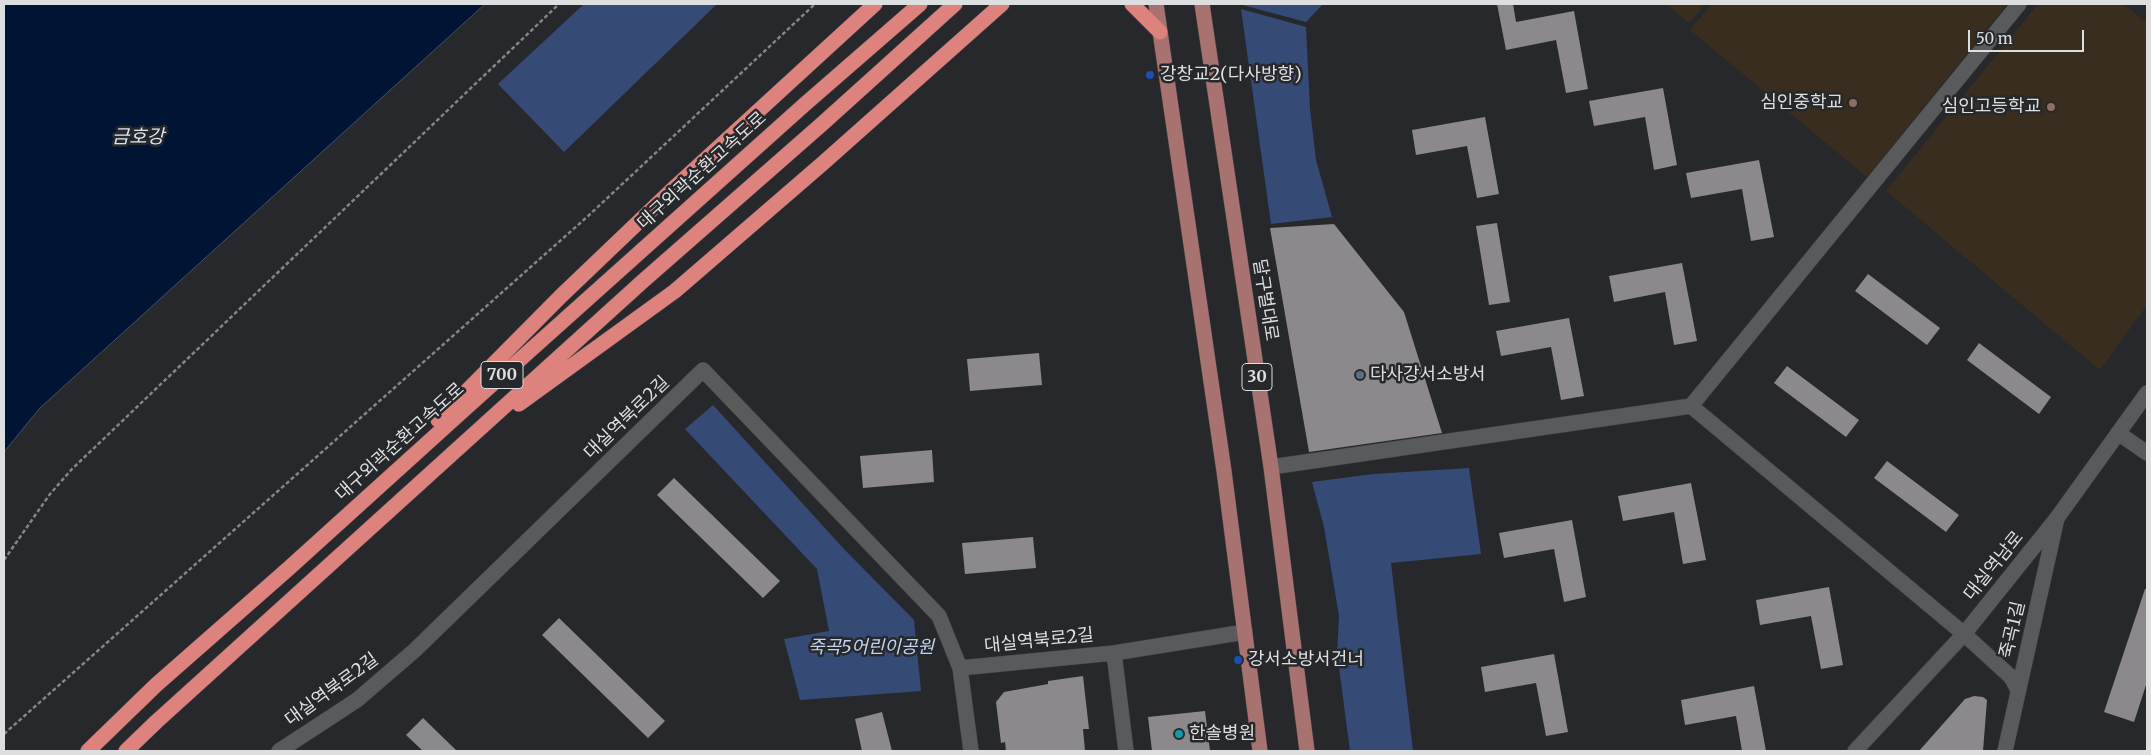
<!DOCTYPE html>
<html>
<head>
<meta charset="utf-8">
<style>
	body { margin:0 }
	#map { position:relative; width:2151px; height:755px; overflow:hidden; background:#27282b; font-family:Merriweather,serif }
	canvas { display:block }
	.frame { position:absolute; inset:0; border:5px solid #dddee0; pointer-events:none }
	.scale { position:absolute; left:1968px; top:30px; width:116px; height:22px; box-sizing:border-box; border:2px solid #dddee0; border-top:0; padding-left:6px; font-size:15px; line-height:18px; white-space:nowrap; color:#dddee0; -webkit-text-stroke:4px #27282b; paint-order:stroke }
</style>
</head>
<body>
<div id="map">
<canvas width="2151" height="755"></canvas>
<div class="frame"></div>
<div class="scale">50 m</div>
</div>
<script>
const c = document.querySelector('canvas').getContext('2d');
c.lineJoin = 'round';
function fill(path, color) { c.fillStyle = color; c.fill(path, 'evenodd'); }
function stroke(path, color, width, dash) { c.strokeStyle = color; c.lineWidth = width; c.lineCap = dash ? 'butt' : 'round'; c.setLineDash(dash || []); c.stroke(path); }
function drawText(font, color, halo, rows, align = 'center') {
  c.font = font + ' Merriweather,"Noto Sans KR",serif'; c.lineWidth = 5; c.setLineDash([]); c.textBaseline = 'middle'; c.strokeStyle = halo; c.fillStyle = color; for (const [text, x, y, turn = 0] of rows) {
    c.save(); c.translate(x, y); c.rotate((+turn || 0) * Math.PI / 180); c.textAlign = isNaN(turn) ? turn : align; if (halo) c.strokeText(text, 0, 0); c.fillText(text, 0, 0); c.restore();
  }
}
const education = new Path2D(`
	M1666,4H1705L1689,23Z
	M1712,4H2007L1867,177L1690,30Z
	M2038,4H2124L2147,23V305L2100,370L1886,191Z`);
const green = new Path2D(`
	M584,4H717L564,152L498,84Z
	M1239,4H1323L1306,22Z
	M1241,9L1306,27L1310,109L1316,160L1332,217L1271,224Z
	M713,405L843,548L914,620L921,691L800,700L784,639L829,631L817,569L685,429Z
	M1469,468L1481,554L1391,563L1413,751H1350L1337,652L1339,616L1324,527L1312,482L1373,474Z`);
const water = new Path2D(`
	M4,4H485L40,408L4,452Z`);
const building = new Path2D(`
	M1497,4H1513L1516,22L1574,11L1588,89L1566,93L1556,40L1506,50Z
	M1663,88L1677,165L1654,170L1645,117L1594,126L1589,101Z
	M1485,117L1499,194L1477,198L1467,146L1416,155L1412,130Z
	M1759,160L1774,237L1751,241L1742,189L1691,198L1686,173Z
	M1497,223L1510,302L1489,305L1476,226Z
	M1334,224L1404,312L1442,433L1309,452L1270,228Z
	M1682,263L1697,341L1674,345L1665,292L1614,302L1609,276Z
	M1868,274L1940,328L1927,345L1855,291Z
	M1569,318L1584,396L1561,400L1551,347L1501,356L1496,331Z
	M1979,343L2051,397L2039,414L1967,360Z
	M1039,353L1042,385L970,391L967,359Z
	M1787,366L1859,420L1846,437L1774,383Z
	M932,450L934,482L863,488L860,456Z
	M1887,461L1959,515L1946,532L1874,478Z
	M674,478L780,581L763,598L657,495Z
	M1691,483L1706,560L1683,564L1674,512L1623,521L1618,496Z
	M1572,520L1586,597L1564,602L1554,549L1504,558L1499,533Z
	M1033,537L1036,568L965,574L962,543Z
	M1829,587L1843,665L1821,669L1811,616L1760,625L1756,600Z
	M2145,589H2147V682L2134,722L2104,712Z
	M559,618L665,721L648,738L542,635Z
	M1554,654L1568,732L1546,736L1536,683L1485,692L1481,667Z
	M1083,676L1089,729H1083L1085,751H1006L1005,742L1001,743L996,702L1004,692L1048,684V681Z
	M1754,686L1766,751H1742L1736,716L1685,725L1681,700Z
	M1974,696L1983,697L1987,700L1983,751H1919L1965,699Z
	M1205,711L1210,751H1152L1148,717Z
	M882,712L892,751H862L855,719Z
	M423,718L457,751H423L406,735Z`);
const path = new Path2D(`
	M4,560L50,494L72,469L559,4
	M4,734L587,217L815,4`);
const street = new Path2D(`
	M1691,406L1964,634L2011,677L2018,690
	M2118,433L2147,453
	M1271,467L1691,406L2019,4
	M1114,653L1245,632
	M960,668L1114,653L1126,751
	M279,751L357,700L415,650L703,370L939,616L960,668L971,751
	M2005,751L2057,518`);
const secondary = new Path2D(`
	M1855,751L1964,634L2057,518L2147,393`);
const primary = new Path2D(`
	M1156,4L1224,471L1260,751
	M1202,4L1271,467L1307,751`);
const highway = new Path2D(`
	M1132,4L1160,32
	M519,404L675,291L822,164L1002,4
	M438,420L561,296L673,189L875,4
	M88,751L156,685L288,569L467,407L804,105L920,4
	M126,751L156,722L643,281L822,124L955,4`);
const markers = [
	[1150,75,5,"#1a4fb4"],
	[1853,103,5,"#8d6e63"],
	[2051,107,5,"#8d6e63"],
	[1360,375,5,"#5c6f8a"],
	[1238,660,5,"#1a4fb4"],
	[1179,734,5,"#0f9aa8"]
];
const shields = [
	[502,375,42],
	[1257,377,30]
];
const shieldNames = [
	["700",502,375],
	["30",1257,377]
];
const poiNames = [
	["강창교2(다사방향)",1160,75],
	["심인중학교",1843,103,"right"],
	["심인고등학교",2041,107,"right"],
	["다사강서소방서",1370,375],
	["강서소방서건너",1248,660],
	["한솔병원",1189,734]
];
const streetNames = [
	["대구외곽순환고속도로",702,171,-42],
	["달구벌대로",1265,300,81],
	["대실역북로2길",627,418,-44],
	["대구외곽순환고속도로",400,442,-42],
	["대실역남로",1994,566,-51],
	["죽곡1길",2013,630,-77],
	["대실역북로2길",1039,641,-6],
	["대실역북로2길",332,690,-36]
];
const parkNames = [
	["죽곡5어린이공원",871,648]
];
const waterNames = [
	["금호강",138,138]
];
fill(education, '#392d1f');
fill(green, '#354b76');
fill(water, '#001534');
stroke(water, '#425168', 1);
fill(building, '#8b898b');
stroke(street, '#454648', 16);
stroke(secondary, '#454648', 16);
stroke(primary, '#454648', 16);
stroke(highway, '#454648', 16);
stroke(path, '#848587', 2.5, [4, 2.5]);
stroke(street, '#585a5c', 15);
stroke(secondary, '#585a5c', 15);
stroke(primary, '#a87270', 15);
stroke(highway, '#de827d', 15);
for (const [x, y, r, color] of markers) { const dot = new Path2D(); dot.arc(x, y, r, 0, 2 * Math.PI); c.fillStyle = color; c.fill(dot); stroke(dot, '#27282b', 2); }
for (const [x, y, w] of shields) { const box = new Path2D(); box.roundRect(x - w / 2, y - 13.5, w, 27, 4); c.fillStyle = '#27282b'; c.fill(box); stroke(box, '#dddee0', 1); }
drawText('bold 16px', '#dddee0', null, shieldNames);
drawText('18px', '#dddee0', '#27282b', poiNames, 'left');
drawText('18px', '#dddee0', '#27282b', streetNames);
drawText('italic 18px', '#c3d4f3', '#27282b', parkNames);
drawText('italic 19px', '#d7e3f1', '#27282b', waterNames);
</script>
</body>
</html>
